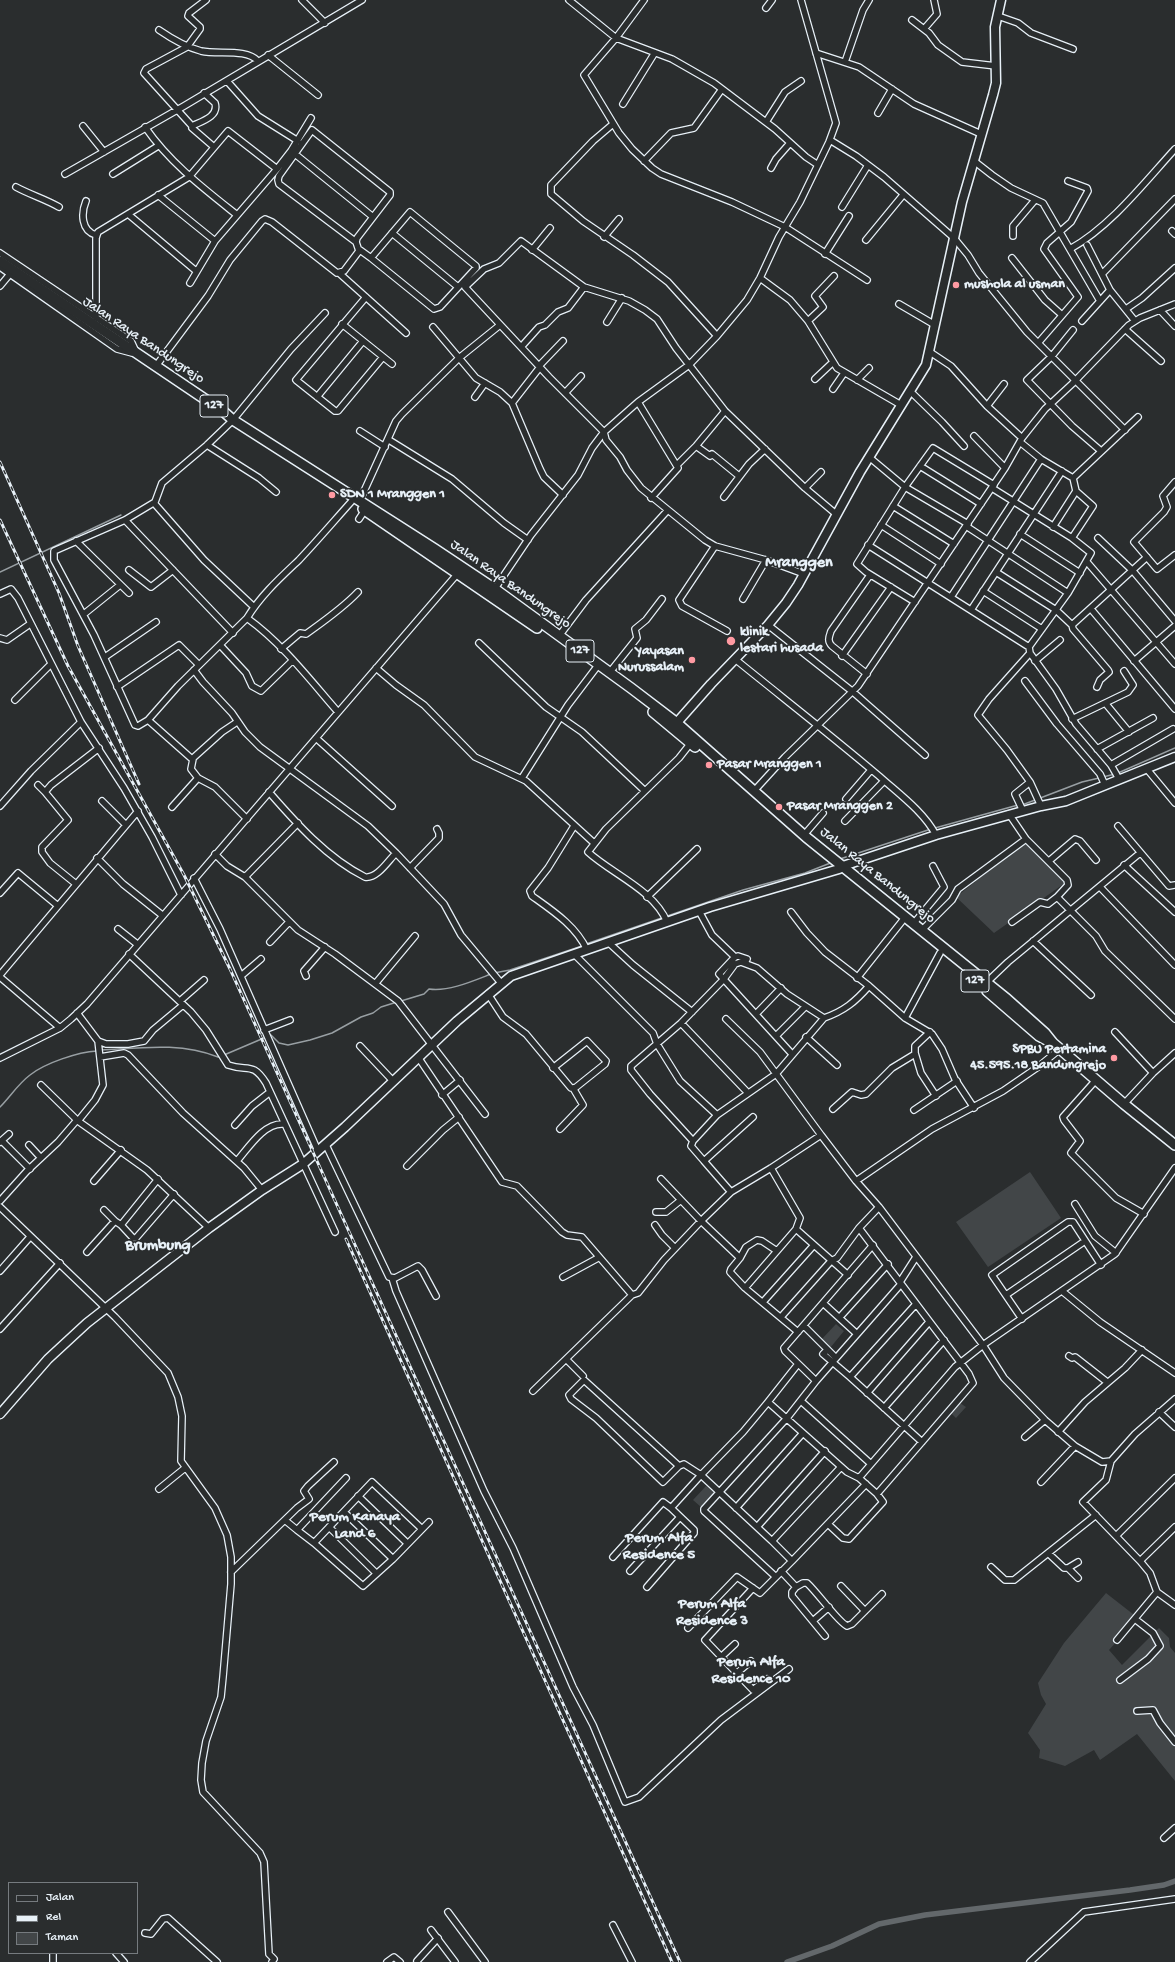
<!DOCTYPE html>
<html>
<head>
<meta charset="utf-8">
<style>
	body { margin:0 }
	#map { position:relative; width:1175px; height:1962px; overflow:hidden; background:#2a2d2e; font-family:"Gochi Hand",sans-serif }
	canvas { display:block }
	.legend { position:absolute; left:8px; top:1882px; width:130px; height:72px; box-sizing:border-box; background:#2a2d2e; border:1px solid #767b7f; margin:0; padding:5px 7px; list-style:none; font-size:12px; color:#e8f1f8 }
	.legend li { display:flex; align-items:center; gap:8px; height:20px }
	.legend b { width:20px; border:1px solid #767b7f }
</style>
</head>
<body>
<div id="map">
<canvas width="1175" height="1962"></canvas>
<ul class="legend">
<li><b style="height:5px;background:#2a2d2e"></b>Jalan</li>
<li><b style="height:5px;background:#e8f1f8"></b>Rel</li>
<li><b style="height:11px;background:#424648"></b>Taman</li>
</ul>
</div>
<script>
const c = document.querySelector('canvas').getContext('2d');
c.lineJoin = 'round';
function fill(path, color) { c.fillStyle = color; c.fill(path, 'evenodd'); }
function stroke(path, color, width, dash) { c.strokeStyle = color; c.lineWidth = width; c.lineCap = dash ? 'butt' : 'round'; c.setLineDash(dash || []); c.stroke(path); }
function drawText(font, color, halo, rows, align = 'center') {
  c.font = font + ' "Gochi Hand",sans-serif'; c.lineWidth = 3.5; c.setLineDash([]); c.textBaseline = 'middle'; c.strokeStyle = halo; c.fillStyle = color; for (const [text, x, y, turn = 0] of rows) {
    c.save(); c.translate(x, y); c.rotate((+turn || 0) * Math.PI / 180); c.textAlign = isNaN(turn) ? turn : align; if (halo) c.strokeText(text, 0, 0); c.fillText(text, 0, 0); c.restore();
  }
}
const green = new Path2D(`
	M1026,841L1065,883L994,933L956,897Z
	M1030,1172L1061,1218L988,1267L956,1222Z
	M836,1324L844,1331L830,1348L821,1340Z
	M960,1403L966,1407L956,1418L951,1413Z
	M706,1486L714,1493L701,1507L693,1500Z
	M1106,1593L1138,1618L1109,1650L1122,1665L1159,1628L1169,1638L1170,1647L1175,1653V1781L1137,1734L1100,1760L1094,1750L1065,1766L1039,1758L1040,1750L1028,1733L1046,1704L1041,1695L1038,1683L1064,1643Z`);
const stream = new Path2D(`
	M0,572L121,515
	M1118,773L1175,748
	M1103,777L1115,774
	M1022,805L1082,782L1099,778
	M935,828L1018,805
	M840,859L931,829
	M586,944L743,890L805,873L833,862
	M494,973L510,970L582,946
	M401,1001L424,994L429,989C448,992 473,981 491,974
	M101,1050C141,1048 179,1042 218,1057L221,1056
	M224,1055L271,1035L279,1043L288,1045L310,1040L332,1033L361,1017L373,1013L381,1007L397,1002
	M0,1107C10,1097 18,1084 30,1075C45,1063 78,1052 97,1051`);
const canal = new Path2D(`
	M787,1962L832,1946L879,1924L925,1915L1130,1890L1164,1885L1175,1881`);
const street = new Path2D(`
	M302,0L325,23
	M569,0L616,38L672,59L714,83L775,129L806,157L818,165
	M644,0L616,38L584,75L619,133L632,149L652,168L661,174L732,202L785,227L867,280
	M766,8L772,0
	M998,16L1018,23L1031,33L1073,49
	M912,20L929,33L938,45L962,62L996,66
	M924,29L937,14L934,0
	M159,30C172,39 186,47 201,51C218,55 246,48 258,61
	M816,53L859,67L914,104L981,134
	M268,55L318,95
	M845,62L863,10L869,0
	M227,81L258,116L298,141
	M204,93L215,103C219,116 203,121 194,125L192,128L214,147
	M623,104L654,54
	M878,113L892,89
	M766,122L785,92L801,81
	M613,124L593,141L551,185V194L583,221L633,255L668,282L717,336
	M83,126L104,152
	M192,126L144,73L146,69L187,47L200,29V27L188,16L189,13L206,0
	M145,127C170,163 203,188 237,215
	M830,140L856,156L884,177L954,238L968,255L979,273L1027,332L1125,430
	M295,154L373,217
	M644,161L671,133L694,128L722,89
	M974,161L992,175L1011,188L1043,203L1100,301
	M771,168L776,159L790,143
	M277,169L291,151L311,118
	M65,174L184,106L362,0
	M113,174L158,146
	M16,187C31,195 45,199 59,207
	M158,195L215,241
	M86,201C81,213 81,231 96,235
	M842,207L868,165
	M128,214L196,271
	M1172,231L1175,234
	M392,233L458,287
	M1013,236V226L1035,200
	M604,237L619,219
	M866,240L903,195
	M1087,245L1110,290L1135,321
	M1070,249C1111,226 1144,183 1175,149
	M360,250L371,258L410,212L476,266V268L440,307L434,309L371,258
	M532,250L550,228
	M0,253L131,341L136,352
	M825,254L849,216
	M1012,258L1045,300L1062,315
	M0,267L117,349L132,353
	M339,273L406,333
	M1103,273L1175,199
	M760,278L790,300L808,321L837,368L901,405
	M0,286L10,274
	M366,297L296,380L335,411H338L383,357
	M899,304L935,325
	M1126,309L1142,298L1175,268
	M1160,310L1175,326
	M325,313L291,349L233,420L207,445L162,483L155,502L125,520L54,551V560L94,635L135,725L138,726L148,720L178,686L247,618C261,595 280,578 299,560C317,541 334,521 351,502
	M96,318V238L98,232L189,177L228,131L277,169L215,241L190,283
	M808,321L823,307L815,296L834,276
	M1082,321L1110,290
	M607,322L622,298
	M342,324L392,364
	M433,327L476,378L500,392L512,403L540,469L544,477L563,495
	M1125,329L1161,361
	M1073,330L1052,356L1027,380L1072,426L1101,451
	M1039,342L1078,297L1044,249L1047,243L1071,222L1088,191L1087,188L1068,181
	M522,346L539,327L545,325L558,312L568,308L584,287
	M930,352L951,366L987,406L1022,438
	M156,366L208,296L230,260L262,221L265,219L272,222L337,273L344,271L359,251L356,242L357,238L390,195V192L312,130L279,176L278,180L279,184L356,242
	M539,366L563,341
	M815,379L832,363
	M857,380L869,368
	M833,389L844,373
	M910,391L942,422L964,446
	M565,393L581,376
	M317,397L363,341
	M475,397L485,383
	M638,402L678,468L651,498
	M512,403L540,367
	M987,406L1004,384
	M360,431L385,447
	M974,436L1005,468
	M389,440L452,479L504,523L528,540
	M1020,442L1041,459L1073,478L1138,417
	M207,445L259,478L276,492
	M696,446L710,456L712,454L739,476
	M869,457L905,487L968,524
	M677,465L696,446L725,411
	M920,466L981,504
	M1175,482L1163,496L1167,507L1164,512L1134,542L1157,569L1175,555
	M805,488L821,472
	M992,488L1072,538L1091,553L1068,593L1029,647
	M724,497L749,464L765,449
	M360,500L396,421L402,414L459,358L500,325
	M154,503L204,560L254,607
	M893,506L954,544
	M359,519L365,510
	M125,520L233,633
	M881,525L941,564
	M966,526L1068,593
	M1053,527L1076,491
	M1020,534L1080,573
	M1072,538L1093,506L1076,491L1073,478
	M1098,538L1133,571L1175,621
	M76,541L129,593
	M868,545L1029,647L1030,653L1056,689L1076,724L1111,765L1119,779
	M715,546L679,600L682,606L727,631
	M1087,562L1175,664
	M129,570L151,587L173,570
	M996,572L1056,610L1072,625
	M804,574L766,560L715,546L705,540L641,488L627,470L620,457L606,440L604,432L549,377L465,287L484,269L499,263L521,241L584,287L629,301L645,310L657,319L676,348L725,411L805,488L836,514
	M494,590L531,535L578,475L592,448L604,432L638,402L689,365L717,336L747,300L760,278L779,237L800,202L829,142L836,123L801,0
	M983,591L1042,629
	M0,594L11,589L18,598L81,722L124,788L152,837L181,895
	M951,597L1041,459
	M743,599L766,560
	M915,602L866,572L857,564L905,487L933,448L994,485
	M1091,609L1175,709
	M971,610L1062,471
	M84,614L120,585
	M247,618C283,644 310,680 338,712
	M768,625L853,692L925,755
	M559,636L586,600L667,511
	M0,638L7,640L30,624
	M479,643L546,707L582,732L645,791
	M220,645L246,673L252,686L261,691L293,660
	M281,649L300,633L306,634C324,621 343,608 358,592
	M842,656L891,587
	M105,657L156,622
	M735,659C783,698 832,736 879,776C899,794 923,811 936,835
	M1035,661L1060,640
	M1134,661L1175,626
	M376,668L396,685L424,705L475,757L526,781L594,843
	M194,670L203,682L232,713L245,732L260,747L368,826L396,853L444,904L461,935L501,983
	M610,672L637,638L635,629L646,620L662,599
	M867,674L832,646C827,641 829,637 831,631L870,575
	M1025,681L1057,724L1100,774L1105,785
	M117,687L179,645L199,665
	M1097,687L1100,680L1109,672L1108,670L1073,629L1072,625L1147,557
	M15,700L51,664
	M1106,704L1129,732
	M1072,719L1128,692L1133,685L1124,671
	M148,720L192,759L222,732L237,722
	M316,738L392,806
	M1097,749L1153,718
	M1111,765L1173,729
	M1146,768L1175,803
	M198,778L215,787L247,819
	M522,778L568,705L596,668
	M1030,782L1041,806
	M38,785L45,792
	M754,791L785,757L858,686L1005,468L1022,438L1045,409L1072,384L1129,325L1140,318L1175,304
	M269,792C296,823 327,858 365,877C377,879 388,861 396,853
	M846,799L871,770
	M102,801L126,825
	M0,806L31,771L81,722
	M172,807L198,778L191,769L193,759
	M1023,811L1015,794L1030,782L1007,750L978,715L989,699L1030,653
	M1009,814L1026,839L1067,880L1068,885L1057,897L1096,936L1105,951L1175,1019
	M845,821L884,781
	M574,826L548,868L530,891L532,896C553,911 576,926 587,950
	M1118,826L1169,886L1175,885
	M804,835L823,813
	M215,854L227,866L245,877L298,930L335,954L398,1001L485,1114
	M97,858L123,884L162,915
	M1049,861L1075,839L1080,841L1096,860
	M1124,865L1175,912
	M410,868L439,838V833L437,829
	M245,877L298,823
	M194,878L220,929L318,1151
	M76,884L50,863L42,852V847L68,820L45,792L51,785L99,748
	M1100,887L1175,965
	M0,893L18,873L58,906
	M647,897L697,849
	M699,911L712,935L735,957
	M791,912L807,933L825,952L869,986L905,1018L932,1034L942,1049L955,1079L974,1108
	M667,922C654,890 612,874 588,852L606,829L679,758L690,744
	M1012,922L1040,902L1048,904L1057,897
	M914,923L944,887L933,866
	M118,929L137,944
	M922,930L952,900L958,889L1026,839
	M1033,941L1091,995
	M270,942L289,922
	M609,943L633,965L692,1012
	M129,954L191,1012L206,1030L228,1065C248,1072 252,1061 266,1083L335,1232
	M574,954L653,1033L657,1044L680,1081L717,1115
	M745,963L747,959L738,956L735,957L719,974L792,1054
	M0,975L138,811
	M241,976L261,959
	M306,976L304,971L325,947
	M0,977L60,1028
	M857,978L903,920
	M986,983L1008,962L1140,853
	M375,984L415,936
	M488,994L503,1017L526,1034L571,1088H575L605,1064L606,1061L587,1041L553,1068
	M180,1001L204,980
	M77,1013L98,1041L106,1044H128L144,1041L153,1030L183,1005
	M756,1014L781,988
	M824,1018L787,994L757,968L741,962L735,964L724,979L681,1023L631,1066V1070L650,1094L693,1141L717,1115L776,1074L824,1018C844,1011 855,1002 869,986
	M905,1018L940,953
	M726,1019L760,1052L821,1135
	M681,1023L748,1093
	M264,1030L290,1020
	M1115,1032L1153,1073
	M776,1036L805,1007
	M806,1037L837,1065
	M360,1046L393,1081
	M915,1053L921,1073L936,1096
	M100,1057L124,1053L128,1055L183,1113L244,1168L262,1190
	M418,1057L502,1182L517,1186L562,1232L567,1235L582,1237L632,1295L638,1293L664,1260L701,1221L740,1258L746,1247L757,1240L762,1241L777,1251L796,1229L800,1218L771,1168
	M0,1058L60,1028L71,1019L87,1004L459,572
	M1096,1080L1063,1117L1064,1120L1080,1141L1071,1153L1116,1198L1144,1214
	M41,1085L78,1121L147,1170L209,1228
	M442,1095L460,1080
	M1124,1104L1153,1073L1175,1053
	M833,1109L852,1092L861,1095L866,1094L892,1068L915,1054V1046L930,1032
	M914,1110L957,1081
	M78,1121L95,1100L103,1085L98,1041
	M235,1125L252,1106L270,1092
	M560,1129L583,1105L573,1088
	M2,1141L30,1169
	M693,1141L691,1146L704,1161
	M0,1142L9,1134
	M29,1145L41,1158
	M326,1145L389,1277L395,1278L418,1266L422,1270L436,1296
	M237,1161C249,1147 264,1123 283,1124
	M407,1166L443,1130L459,1117
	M661,1179L701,1221L731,1192L771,1168L821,1135L856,1181L879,1207L983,1345L1004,1378L1045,1420L1075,1446L1102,1462L1111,1461
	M94,1181L121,1150
	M856,1181L932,1129L1003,1091L1038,1067L1060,1049
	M731,1192L704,1161L753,1117
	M0,1201L27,1171L58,1142L77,1120
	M1075,1204L1095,1236L1116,1253
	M0,1207L115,1317L168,1373L178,1397L182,1416L181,1461L215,1508L227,1535L231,1557V1584L223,1677L221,1697L206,1741L202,1763L201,1780L203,1792L260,1853L264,1862L269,1954L274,1959L272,1962
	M104,1210L115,1221
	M656,1212H666L681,1200
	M121,1225L133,1238H136L174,1194
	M655,1225L662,1235L675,1248
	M796,1229L848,1275
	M873,1245L784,1348L785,1351L816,1381L901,1284
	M87,1252L115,1221L121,1225L158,1179
	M740,1258L731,1269L730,1272L745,1288L798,1332
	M0,1271L30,1237
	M563,1277L598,1258
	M392,1278L396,1291L484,1491L513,1548L573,1687L593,1725L625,1802L639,1797L721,1720L789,1669
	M900,1282L916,1257
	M745,1288L777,1251
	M1062,1291L1100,1322L1175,1373
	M1006,1295L1085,1241
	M763,1302L814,1245
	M823,1303L857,1334
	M916,1304L850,1377L922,1442
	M781,1317L831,1261L837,1258L859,1228
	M840,1317L888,1264
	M1022,1319L992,1275L1068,1222H1073L1101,1265
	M804,1326L836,1358
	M0,1329L60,1263
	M827,1350L823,1354L850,1377
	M1069,1356L1072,1358L1075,1357L1107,1382
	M566,1359L632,1295
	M533,1391L566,1359L583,1376
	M867,1393L929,1322
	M1175,1399L1135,1434L1111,1461L1106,1480L1083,1502L1140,1561L1150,1573L1157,1592L1175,1605
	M801,1401L871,1464
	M768,1402L798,1364
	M884,1408L944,1340
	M1159,1412L1175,1427
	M1058,1432L1085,1402L1125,1368L1142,1350
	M1025,1437L1045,1420
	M679,1466L584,1380L569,1395L571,1399L596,1418L663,1482L679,1466L684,1464L701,1475L743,1432L768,1402L847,1472L859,1478L955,1367L983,1345L1115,1254L1175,1168
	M1041,1482L1075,1446
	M159,1489L185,1468
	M877,1494L973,1383L969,1374L859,1228L879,1207
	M358,1496L407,1543
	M736,1508L803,1433
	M344,1512L393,1559
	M286,1521L297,1530L346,1478
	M828,1524L843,1538L849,1539L883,1502L877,1494L859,1478
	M329,1527L376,1573
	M757,1527L825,1451
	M297,1530L314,1543L372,1482L422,1529
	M1116,1536L1175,1478
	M772,1541L792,1561L776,1577L704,1511V1509L787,1418L816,1381
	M314,1543L363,1586L393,1559L429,1522
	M1048,1553L1064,1568H1068L1078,1562
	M613,1557L663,1502L671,1508
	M792,1561L866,1484
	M1140,1561L1175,1527
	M991,1567L1005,1580H1014L1096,1515
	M1068,1568L1078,1578
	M630,1571L680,1517
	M781,1571L796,1587L792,1592V1596L825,1636
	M231,1572L297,1508L309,1499L304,1491L308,1486L334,1462
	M841,1586L865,1611
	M647,1587L694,1533V1530L671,1508L701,1475L772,1541L841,1467
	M796,1587L803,1583H807C818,1593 838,1622 847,1626L852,1624L882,1594
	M753,1588L705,1640L753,1690L767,1679
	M814,1620L829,1607
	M688,1628L737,1577L760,1593L776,1577
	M1117,1640L1157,1592
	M721,1657L735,1644
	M737,1673L751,1661
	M1120,1680L1148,1659L1160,1646L1153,1633L1135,1619
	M1137,1711L1153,1710L1160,1723L1175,1742
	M1164,1838L1175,1828
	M448,1912L485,1962
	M613,1925L632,1962
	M431,1930L455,1962
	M145,1933L151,1934L163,1919L168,1918L217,1962
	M116,1953L124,1962
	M417,1961L438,1938
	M53,1962V1953
	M387,1962L394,1957L400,1962
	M1030,1962L1084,1912L1175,1899`);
const secondary = new Path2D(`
	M673,727L711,684L768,625L786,603L798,585L860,472L926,365L962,202L993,95L996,83L995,27L1001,0
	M843,866L936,835L1041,806L1066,801L1175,757
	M0,1414L48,1359L87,1323L209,1228L262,1190L303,1164L345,1127L457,1021L511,976L710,907L839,869`);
const primary = new Path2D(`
	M0,261L224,412L233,420L435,549L495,589L631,688L677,723L806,837L1007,999L1045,1033L1053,1043L1124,1104L1175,1145
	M363,509L537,628
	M653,712L695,747
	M987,991L1039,1036L1052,1043`);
const rail = new Path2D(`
	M0,462L59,593L78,646L139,784
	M0,520L68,666L184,875L230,969L680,1962
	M346,1239L672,1962`);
const markers = [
	[956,285,4,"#ff9aa2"],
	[332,495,4,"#ff9aa2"],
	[731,641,5,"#ff9aa2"],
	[692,660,4,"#ff9aa2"],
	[709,765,4,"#ff9aa2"],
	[779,807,4,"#ff9aa2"],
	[1114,1058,4,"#ff9aa2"]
];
const shields = [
	[214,406,28],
	[580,651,28],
	[975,981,28]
];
const shieldNames = [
	["127",214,406],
	["127",580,651],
	["127",975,981]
];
const poiNames = [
	["mushola al usman",964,285],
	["SDN 1 Mranggen 1",340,495],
	["klinik",740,633],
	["lestari husada",740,649],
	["Yayasan",684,652,"right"],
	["Nurussalam",684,668,"right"],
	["Pasar Mranggen 1",717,765],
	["Pasar Mranggen 2",787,807],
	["SPBU Pertamina",1106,1050,"right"],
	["45.595.18 Bandungrejo",1106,1066,"right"]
];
const streetNames = [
	["Jalan Raya Bandungrejo",143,341,34],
	["Jalan Raya Bandungrejo",510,585,35],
	["Jalan Raya Bandungrejo",877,876,39]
];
const neighbourhoodNames = [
	["Perum Kanaya",355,1518],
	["Land 6",355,1535],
	["Perum Alfa",659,1539],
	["Residence 5",659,1556],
	["Perum Alfa",712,1605],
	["Residence 3",712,1622],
	["Perum Alfa",751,1663],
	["Residence 10",751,1680]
];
const quarterNames = [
	["Mranggen",799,564],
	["Brumbung",158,1247]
];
fill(green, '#424648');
stroke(stream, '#989fa3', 1.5);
stroke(canal, '#63686b', 5.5);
stroke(street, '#e8f1f8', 8);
stroke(secondary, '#e8f1f8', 11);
stroke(primary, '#e8f1f8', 12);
stroke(street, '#2a2d2e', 5.5);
stroke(secondary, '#2a2d2e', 8);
stroke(primary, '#2a2d2e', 9);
stroke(rail, '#e8f1f8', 3);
stroke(rail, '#2a2d2e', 1.5, [4.5]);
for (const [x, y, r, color] of markers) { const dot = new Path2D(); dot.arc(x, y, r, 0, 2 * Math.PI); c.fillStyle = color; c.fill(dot); stroke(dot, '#2a2d2e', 1.5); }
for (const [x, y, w] of shields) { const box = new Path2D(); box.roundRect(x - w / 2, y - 11, w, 22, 3); c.fillStyle = '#2a2d2e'; c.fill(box); stroke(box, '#e8f1f8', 1); }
drawText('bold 13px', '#e8f1f8', null, shieldNames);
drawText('bold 14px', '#e8f1f8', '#2a2d2e', poiNames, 'left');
drawText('14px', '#e8f1f8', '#2a2d2e', streetNames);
drawText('bold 15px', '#e8f1f8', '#2a2d2e', neighbourhoodNames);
drawText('bold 16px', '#e8f1f8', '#2a2d2e', quarterNames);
</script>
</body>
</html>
